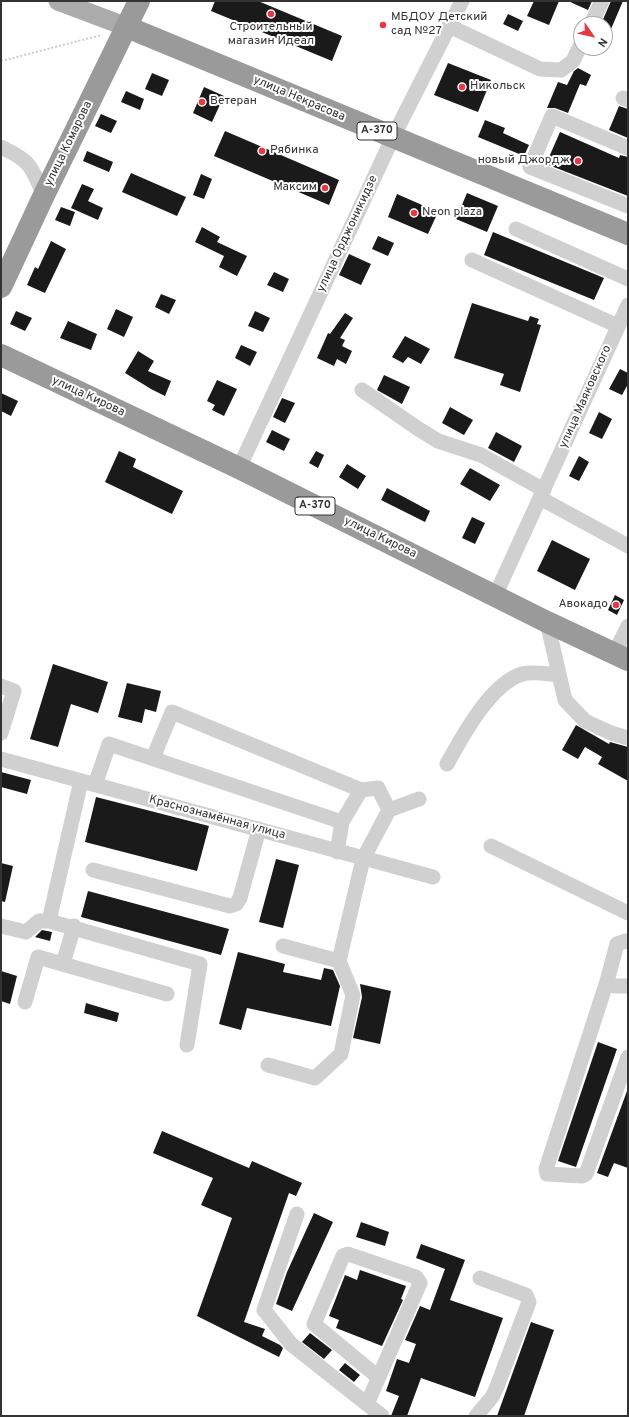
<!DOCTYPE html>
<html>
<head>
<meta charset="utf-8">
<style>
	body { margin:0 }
	#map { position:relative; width:629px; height:1417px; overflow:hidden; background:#fff; font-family:Overpass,sans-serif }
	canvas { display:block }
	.frame { position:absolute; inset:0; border:2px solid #333; pointer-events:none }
	.north { position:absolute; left:573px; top:16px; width:40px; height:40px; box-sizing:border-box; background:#fff; border:1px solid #adadad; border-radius:50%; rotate:124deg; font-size:11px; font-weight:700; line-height:16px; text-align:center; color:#333 }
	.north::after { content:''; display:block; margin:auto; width:14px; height:18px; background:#e63946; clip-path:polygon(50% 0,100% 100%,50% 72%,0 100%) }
</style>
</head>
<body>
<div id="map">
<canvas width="629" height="1417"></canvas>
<div class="frame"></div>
<div class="north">N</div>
</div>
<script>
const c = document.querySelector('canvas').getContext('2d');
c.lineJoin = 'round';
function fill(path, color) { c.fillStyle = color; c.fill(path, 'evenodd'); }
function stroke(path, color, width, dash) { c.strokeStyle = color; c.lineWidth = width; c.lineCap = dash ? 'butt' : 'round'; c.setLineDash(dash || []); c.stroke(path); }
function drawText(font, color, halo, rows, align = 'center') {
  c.font = font + ' Overpass,sans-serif'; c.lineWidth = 4; c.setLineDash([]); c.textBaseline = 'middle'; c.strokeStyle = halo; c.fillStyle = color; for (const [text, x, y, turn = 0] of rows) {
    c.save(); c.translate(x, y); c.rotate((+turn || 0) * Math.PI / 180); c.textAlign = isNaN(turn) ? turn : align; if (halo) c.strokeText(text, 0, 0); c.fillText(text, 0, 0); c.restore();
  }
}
const building = new Path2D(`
	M215,1H258L342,36L332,61L211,11Z
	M534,1H559L549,25L527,16Z
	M568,1H592L588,10Z
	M611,1H623L605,43V24H601Z
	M508,14L523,21L518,31L503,24Z
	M448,63L491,80L478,112L434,95Z
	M578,68L591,75L586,86L580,84L568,113L555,108H547L558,82L567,85L574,71Z
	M152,73L169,80L162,96L145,89Z
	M204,87L224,96L212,122L193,113Z
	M126,91L144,99L140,110L121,102Z
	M619,106L628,109V138L609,130Z
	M101,114L117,121L111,133L95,126Z
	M485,120L505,128L503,133L529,145L524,156L478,137Z
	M225,131L339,180L329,205L214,156Z
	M560,132L619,158L620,155L628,157V196L546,164Z
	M87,151L113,162L109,172L83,161Z
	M131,173L186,197L177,216L122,192Z
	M201,174L212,179L204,199L193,195Z
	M82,184L94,189L88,201L103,208L98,220L71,208Z
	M467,193L498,206L487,232L456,219Z
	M397,194L438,212L428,234L388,217Z
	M61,207L75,212L70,226L55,220Z
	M202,227L220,237L217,242L247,256L237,276L219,267L224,256L195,242Z
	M493,232L604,278L594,300L484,255Z
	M378,236L394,243L388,256L372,249Z
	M51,241L66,249L45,293L27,285L35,267L38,269Z
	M349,254L371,264L361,285L339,275Z
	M274,272L289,279L283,292L267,285Z
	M161,294L176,300L169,314L155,307Z
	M472,303L528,321L530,316L539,319L537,324L541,325L520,392L500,385L504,374L454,358Z
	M116,309L133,317L124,337L107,329Z
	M16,311L32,318L25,331L10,324Z
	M255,311L270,318L263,332L248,326Z
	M345,313L353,318L340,338L345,340L342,346L352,351L346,364L337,359L334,366L317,358L328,333L330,334Z
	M68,321L97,334L91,350L60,338Z
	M405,336L430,349L421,364L408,357L403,363L392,357Z
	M241,345L257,352L250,366L235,358Z
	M138,351L154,361L148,371L171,381L165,396L151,389L125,373Z
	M620,369L628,373V384L622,395L609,389Z
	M384,375L410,387L402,404L377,390Z
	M217,380L237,389L224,416L212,410L215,405L207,401Z
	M1,393L18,401L11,416L1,411Z
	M282,398L295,403L285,423L273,417Z
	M450,407L473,420L464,435L442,423Z
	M599,412L612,419L602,439L589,433Z
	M272,430L290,439L284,451L266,442Z
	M496,432L522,446L514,462L488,448Z
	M119,451L136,459L133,467L183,491L172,514L105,482Z
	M316,451L324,455L318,468L309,463Z
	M579,456L589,462L579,481L569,476Z
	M347,464L366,476L358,489L339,477Z
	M470,468L500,485L490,501L460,484Z
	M387,488L430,511L425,522L381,500Z
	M472,517L485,523L475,544L462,538Z
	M552,540L590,559L575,590L537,571Z
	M615,595L624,600L617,615L608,610Z
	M53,664L108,682L98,713L71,704L58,747L30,739Z
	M127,683L161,691L156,712L145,709L142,723L118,717Z
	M576,725L609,744L610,742L628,747V781L598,764L602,757L585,747L578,759L562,750Z
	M1,772L31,780L27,794L1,787Z
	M96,797L209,826L197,871L85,842Z
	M276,859L299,865L283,928L259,922Z
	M1,863L13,866L5,902L1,901Z
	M88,891L229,929L221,955L81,917Z
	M42,930L52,932L50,941L35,937Z
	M238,952L285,964L283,972L321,980L324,968L333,970L340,986L331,1026L247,1008L241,1030L219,1024Z
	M1,971L17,976L10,1004L1,1001Z
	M360,984L391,991L380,1044L353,1038L362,997Z
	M86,1003L119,1013L117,1022L84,1013Z
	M598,1042L617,1049L576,1167L558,1161Z
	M627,1091L628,1168L614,1163L608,1177L597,1173Z
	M162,1131L249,1168L252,1161L302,1183L296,1196L289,1193L244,1322L265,1329L262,1336L280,1345L283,1348L279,1357L197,1316L232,1218L201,1205L213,1178L153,1153Z
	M314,1213L333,1222L292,1311L276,1304L287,1272Z
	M361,1222L389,1232L385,1246L356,1237Z
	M421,1244L465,1260L450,1300L503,1318L475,1397L421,1378L407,1416H391L399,1396L386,1391L397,1359L409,1363L416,1344L405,1340L420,1306L430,1310L445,1269L416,1258Z
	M360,1270L406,1286L401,1299L403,1300L382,1346L336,1328L339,1320L329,1316L345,1275L357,1280Z
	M531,1322L554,1330L524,1416H497Z
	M310,1333L332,1350L324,1359L302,1342Z
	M345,1363L360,1375L354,1382L339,1370Z`);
const path = new Path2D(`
	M1,61L102,35`);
const minor = new Path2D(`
	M591,24L602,1
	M449,26L540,69L561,70L573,61L581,44
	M623,98L628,100
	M1,147C32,162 30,165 44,195
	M628,148L552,116L530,167L628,206
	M516,229L628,279
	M472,260L618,326
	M362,390L417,428L438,441L481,455L544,490
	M239,468L393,137L462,1
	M540,498L628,546
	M495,596L628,305
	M547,622L565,700L585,721L611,733L628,738
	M614,654L628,626
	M1,686L14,691L1,733
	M153,758L172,712L361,790L342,822L337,852
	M1,759L433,877
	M447,764C462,737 490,684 522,674C533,671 547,674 559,675
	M95,785L109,744L342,822
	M361,790L378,788L389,810L419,799
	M491,846L628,913
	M93,870L230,906L236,904L240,898L259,829
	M49,921L200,964L187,1045
	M1,926L26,932L39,921H49L81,781
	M628,942L625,941L617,944L607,981L546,1169L547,1174L582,1176L586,1174L628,1057
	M283,946L339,961
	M63,964L74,926
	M607,981L614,986H628
	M25,1002L38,957L167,994
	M268,1065L315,1078L341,1054L353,995L339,961L363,859L389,810
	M297,1214L264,1310L291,1344L382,1416
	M367,1404L420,1283L416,1277L348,1254L343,1256L314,1324L378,1377
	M476,1416L492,1397L496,1389L529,1302L526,1295L480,1278`);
const major = new Path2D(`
	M58,1L127,27`);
const highway = new Path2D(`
	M127,27L628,234
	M1,287L44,195L139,1
	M1,355L239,468L547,622L628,660`);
const markers = [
	[271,14,4,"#e63946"],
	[383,25,4,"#e63946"],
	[462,87,4,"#e63946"],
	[202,102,4,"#e63946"],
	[262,151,4,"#e63946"],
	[578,161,4,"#e63946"],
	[325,188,4,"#e63946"],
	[414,213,4,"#e63946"],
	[616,605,4,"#e63946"]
];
const shields = [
	[377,131,40],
	[315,506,40]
];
const shieldNames = [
	["А-370",377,131],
	["А-370",315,506]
];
const poiNames = [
	["МБДОУ Детский",391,18],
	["сад №27",391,32],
	["Строительный",271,28,"center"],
	["магазин Идеал",271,42,"center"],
	["Никольск",470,87],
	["Ветеран",210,102],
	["Рябинка",270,151],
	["новый Джордж",570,161,"right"],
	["Максим",317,188,"right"],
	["Neon plaza",422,213],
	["Авокадо",608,605,"right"]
];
const streetNames = [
	["улица Некрасова",299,99,23],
	["улица Комарова",69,144,-64],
	["улица Орджоникидзе",348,234,-65],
	["улица Кирова",88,397,25],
	["улица Маяковского",586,397,-66],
	["улица Кирова",380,538,26],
	["Краснознамённая улица",217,818,15]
];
fill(building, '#1a1a1a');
stroke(path, '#cdcdcd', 2, [2, 2]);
stroke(minor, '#d0d0d0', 15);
stroke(major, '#ababab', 19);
stroke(highway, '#9a9a9a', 22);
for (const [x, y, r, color] of markers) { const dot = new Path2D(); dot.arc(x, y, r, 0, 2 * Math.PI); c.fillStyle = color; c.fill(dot); stroke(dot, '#fff', 1.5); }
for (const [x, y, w] of shields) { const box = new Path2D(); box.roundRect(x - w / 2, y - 9, w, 18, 3); c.fillStyle = '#fff'; c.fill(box); stroke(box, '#333', 1); }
drawText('bold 11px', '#333', null, shieldNames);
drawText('12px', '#333', '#fff', poiNames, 'left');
drawText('12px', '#333', '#fff', streetNames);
</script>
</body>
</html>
